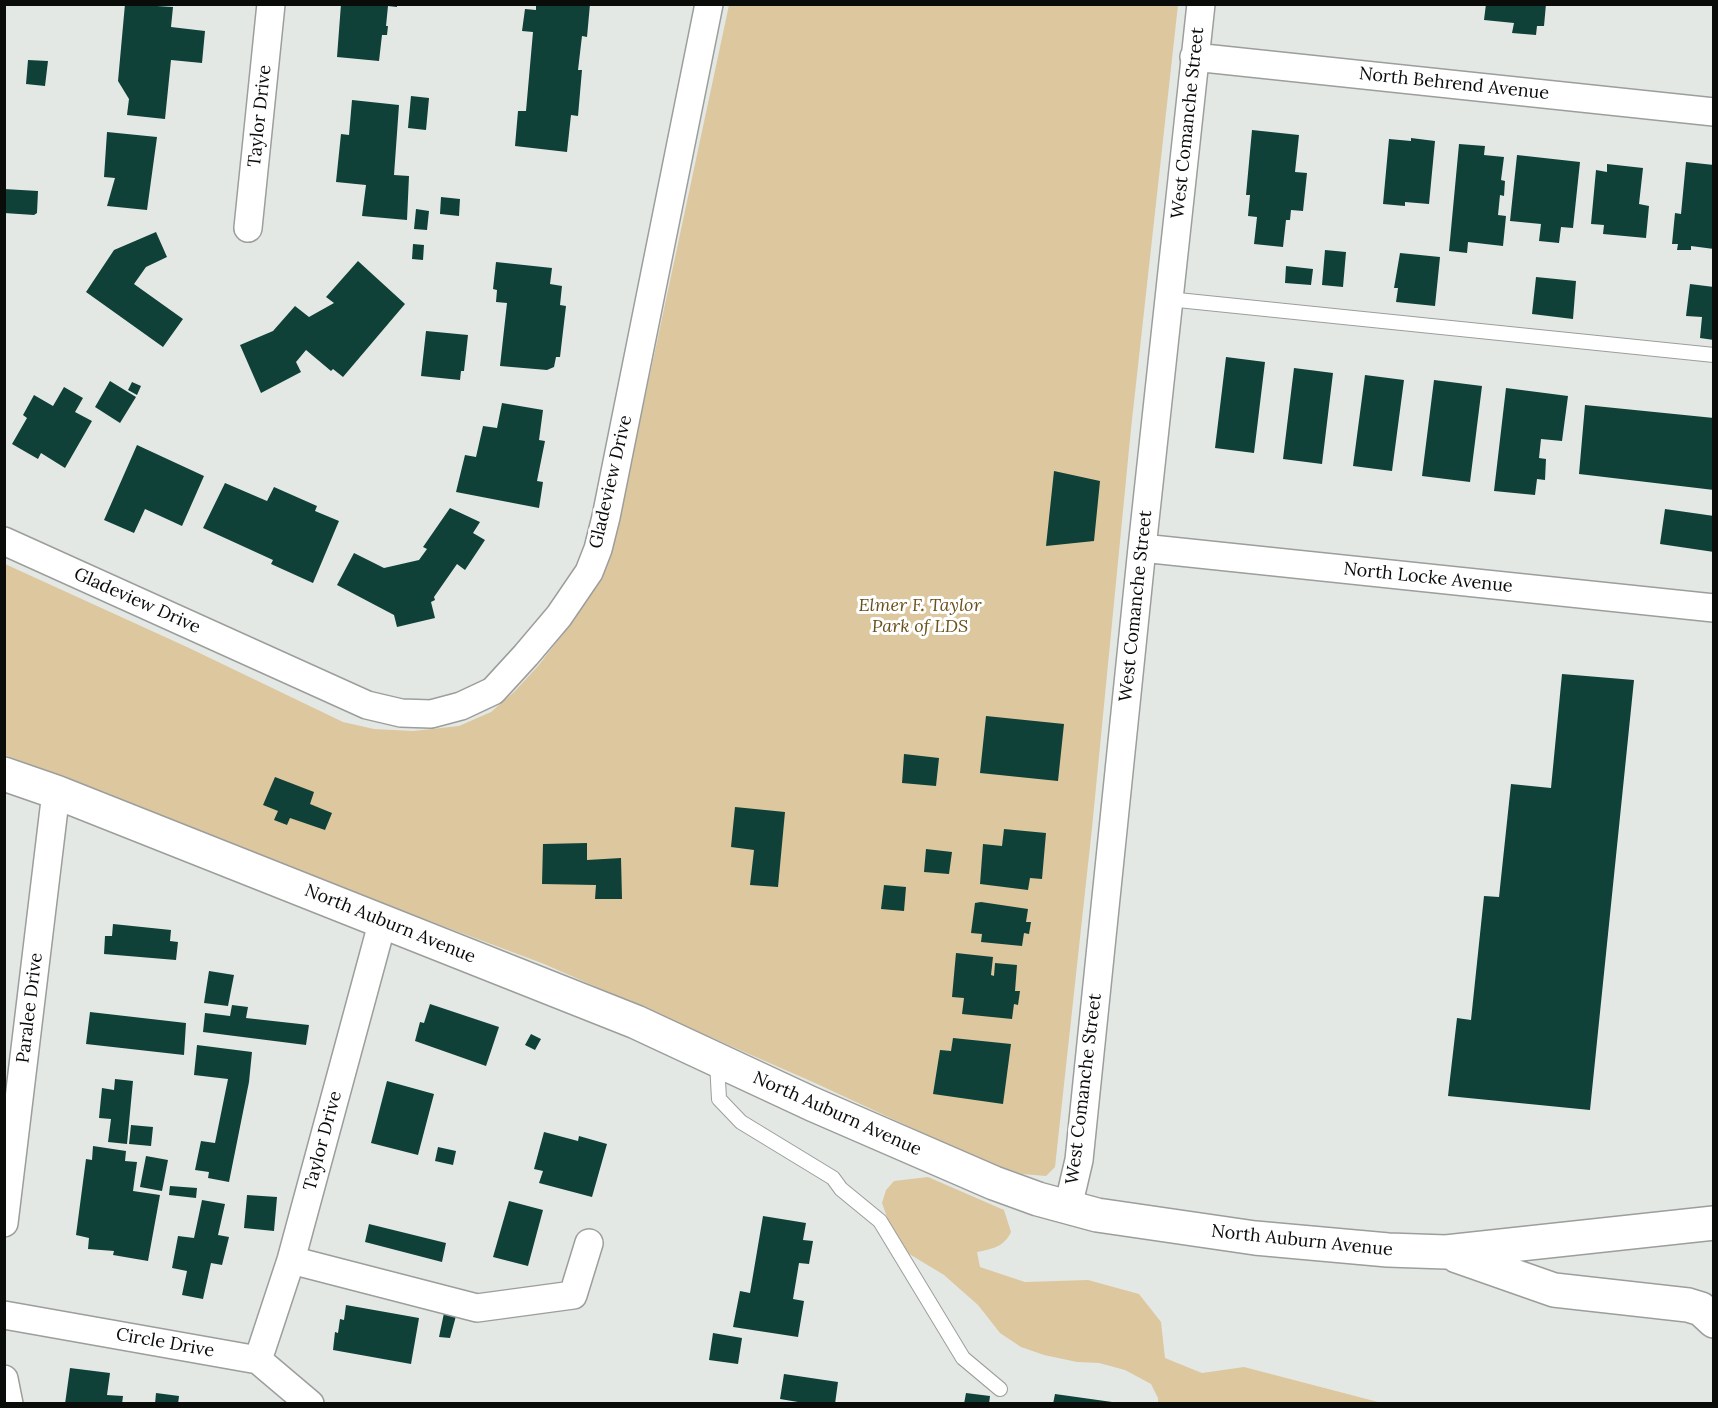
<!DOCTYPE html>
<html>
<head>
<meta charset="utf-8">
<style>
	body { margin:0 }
	#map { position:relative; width:1718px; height:1408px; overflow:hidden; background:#e4e8e4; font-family:Lora,serif }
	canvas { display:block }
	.frame { position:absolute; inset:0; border:6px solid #0a0c0a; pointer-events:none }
</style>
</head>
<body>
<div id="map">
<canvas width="1718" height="1408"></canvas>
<div class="frame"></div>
</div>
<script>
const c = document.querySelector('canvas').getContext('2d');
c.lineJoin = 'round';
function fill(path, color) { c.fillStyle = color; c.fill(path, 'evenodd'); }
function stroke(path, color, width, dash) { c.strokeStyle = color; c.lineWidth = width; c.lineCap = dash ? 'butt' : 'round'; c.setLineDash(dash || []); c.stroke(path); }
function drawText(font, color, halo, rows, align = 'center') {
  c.font = font + ' Lora,serif'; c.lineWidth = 6; c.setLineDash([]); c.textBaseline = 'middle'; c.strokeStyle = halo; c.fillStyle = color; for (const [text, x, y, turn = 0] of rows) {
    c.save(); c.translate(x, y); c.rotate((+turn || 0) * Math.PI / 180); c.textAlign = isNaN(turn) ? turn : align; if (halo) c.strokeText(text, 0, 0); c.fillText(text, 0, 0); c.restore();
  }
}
const green = new Path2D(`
	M729,5H1178L1131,429L1092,828L1055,1167L1046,1176L1022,1174L981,1160L815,1083L544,964L387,905L5,755V564L187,647L343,722L374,729L413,731L459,726L491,712L514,692L538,666L576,617L602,575L615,538Z
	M928,1177L1004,1210L1011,1232C1004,1247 992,1249 977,1252L980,1267L1025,1282L1088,1280L1139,1294L1161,1322L1165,1358L1202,1373L1244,1367L1382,1403H1158V1398L1151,1384L1125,1370L1099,1363L1077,1362L1044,1355L1021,1347L1000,1333L978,1305L944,1275L906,1252L894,1237L882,1203L886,1190L894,1181Z`);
const building = new Path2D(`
	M125,4L173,7L171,27L205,31L202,63L171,60L165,119L127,115L129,99L118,81Z
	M341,4H397V7L388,6L386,26H388L387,35H382L379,61L337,57Z
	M536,4H590L587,37L582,36L578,70H582L578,116L571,115L567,152L515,146L518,111H526L533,32L522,31L525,9L536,10Z
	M1486,4H1546L1544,26H1537L1536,35L1512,33L1514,23L1484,20Z
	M28,60L48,61L45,86L26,84Z
	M411,96L429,98L426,130L408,128Z
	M352,100L399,105L394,175L409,176L407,220L362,216L366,185L336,182L341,134L349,135Z
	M1252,130L1299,135L1295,172L1307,173L1303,211L1291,210L1290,220H1286L1283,247L1254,244L1257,217L1248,216L1250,195H1246Z
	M107,132L157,137L147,210L107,206L115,178L104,177Z
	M1411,138L1435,141L1429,204L1405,202V206L1383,204L1389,139L1411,141Z
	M1459,144L1485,146L1484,155L1504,157L1501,180L1505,181L1504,196L1500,195L1498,215L1506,216L1503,246L1468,242L1467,253L1449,251Z
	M1517,155L1580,162L1573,228L1561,227L1559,243L1539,241L1541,224L1510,221Z
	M1686,162L1714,165V249L1691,246V250H1677L1678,244H1672L1675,213L1681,214Z
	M1607,164L1643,168L1639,204L1649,206L1646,238L1603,234L1604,225L1591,224L1596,170L1607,172Z
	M4,189L38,191L37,213L34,215L4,213Z
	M441,197L460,199L459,216L440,214Z
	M416,209L429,211L427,230L414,229Z
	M156,232L167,257L146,267L134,284L183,319L163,347L86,292L114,250Z
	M413,244L424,245L423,260L412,259Z
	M1325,250L1346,252L1343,287L1322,285Z
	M1400,253L1440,257L1435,306L1396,302L1398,288H1394Z
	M358,261L405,304L343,377L333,369L331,371L306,350L296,362L301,372L261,393L240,345L273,331L295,306L309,317L334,303L326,297Z
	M496,262L552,268L550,284L562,286L560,305L566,306L560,357H556L554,367L547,370L500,366L507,303L496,302L497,290L493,289Z
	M1286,266L1313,269L1311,285L1285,283Z
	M1536,277L1576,281L1573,319L1532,314Z
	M1690,284L1714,287V340L1700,338L1702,317L1686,316Z
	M426,331L468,335L464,371H461L460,380L421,376Z
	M1226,357L1265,362L1254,453L1215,448Z
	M1294,368L1333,373L1322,464L1283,459Z
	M1365,375L1404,380L1392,471L1353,466Z
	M1434,380L1482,386L1470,482L1422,476Z
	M110,381L136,397L120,423L95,407Z
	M132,382L141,386L137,395L128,390Z
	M64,387L83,398L75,412L92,421L65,468L41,453L38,459L12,444L27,418L23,415L34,395L53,406Z
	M1506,388L1568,396L1562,441L1541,439L1539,458L1546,459L1545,480L1537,479L1535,495L1494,491Z
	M502,403L543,410L539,440L545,441L537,481L543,482L539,508L456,492L465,455L476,457L483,426L497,428Z
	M1585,405L1714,418V490L1579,474Z
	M137,445L204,476L182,526L145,509L134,533L104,520Z
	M1054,471L1100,481L1094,541L1046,546Z
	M225,483L267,501L274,487L317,506L315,511L339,521L313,583L271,564L273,560L203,528Z
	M450,508L480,522L473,533L485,540L465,570L457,564L434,597L435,600L431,602L435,618L397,627L394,615L337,585L354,553L384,568L419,560L427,549L423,547Z
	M1665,509L1714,516V552L1660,544Z
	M1562,674L1634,680L1590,1110L1448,1096L1457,1018L1471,1020L1484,896L1499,897L1511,784L1551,788Z
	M986,716L1064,724L1058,781L980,773Z
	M904,754L939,758L936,786L902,783Z
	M275,777L314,792L310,804L332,813L325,830L290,818L287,825L274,820L278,811L263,805Z
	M735,807L785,812L778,887L750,885L754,850L731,847Z
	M1004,829L1046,833L1042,879L1030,878L1028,890L980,884L983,844L1002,846Z
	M587,843V860L621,858L622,899H595L596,885L542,884L543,844Z
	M926,849L952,852L949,874L924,872Z
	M884,885L906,887L904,911L881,909Z
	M981,902L1028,909L1026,922H1031L1029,934L1024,933L1022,946L981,942L982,934L971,933L975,903Z
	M113,924L171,930L170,941L178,942L176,960L104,954L105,936H112Z
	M956,953L993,957L991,975L994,976L995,963L1017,965L1015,991H1020L1018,1005L1014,1004L1012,1019L962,1014L964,998L952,997Z
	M209,971L234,975L228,1006L204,1003Z
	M430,1004L499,1027L486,1066L415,1041L420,1022L424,1023Z
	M232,1005L248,1007L246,1018L309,1025L306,1045L203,1032L205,1013L230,1016Z
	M90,1012L186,1023L184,1055L86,1044Z
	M531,1034L541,1039L535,1050L525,1045Z
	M953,1038L1011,1044L1003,1104L933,1094L940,1050L951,1051Z
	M197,1045L252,1052L249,1082L229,1182L208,1178L209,1172L195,1170L201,1141L215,1143L228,1079L194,1075Z
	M115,1079L133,1081L127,1144L108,1142L111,1119L99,1118L102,1088L114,1090Z
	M387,1081L434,1094L418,1155L371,1143Z
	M131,1125L153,1127L151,1146L129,1144Z
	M544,1132L578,1141L579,1136L607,1144L592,1197L539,1183L543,1171L534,1169Z
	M93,1146L126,1151L125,1161L137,1162L133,1191L160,1195L148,1261L113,1255L114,1251L88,1249L89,1238L76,1235L86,1159L92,1160Z
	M438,1147L456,1151L453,1165L435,1161Z
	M146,1156L168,1160L162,1191L140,1187Z
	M170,1186L197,1188L196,1198L169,1195Z
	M247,1195L277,1197L274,1231L244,1228Z
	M202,1200L225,1204L218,1235L229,1237L222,1265L211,1263L203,1299L182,1295L187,1271L172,1268L178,1236L194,1238Z
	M509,1201L543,1210L528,1266L493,1257Z
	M763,1216L806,1223L803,1240L813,1241L809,1264L799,1263L793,1299L804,1301L798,1337L733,1327L740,1291L750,1293Z
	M369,1224L446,1243L442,1262L365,1242Z
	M346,1305L419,1318L411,1364L333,1350L335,1332L338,1333L340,1319L344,1320Z
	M444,1313L456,1316L450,1338L439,1337Z
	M713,1333L742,1338L738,1364L709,1360Z
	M70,1368L110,1373L107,1395L123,1396L122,1404H65Z
	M784,1374L838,1382L835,1404H810L780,1399Z
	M156,1393L179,1396L178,1404H155Z
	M966,1393L990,1396L989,1404H964Z
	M1055,1394L1112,1402V1404H1053Z`);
const lane = new Path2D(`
	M1168,299L1714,355
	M717,1062L719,1099L741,1122L833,1178L841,1189L880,1221L963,1358L1000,1389`);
const street = new Path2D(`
	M1194,57L1714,112
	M248,228L271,4
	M4,541L367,705L401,713L431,714L461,706L493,691L526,655L559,616L589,572L598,549L606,517L709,4
	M1142,548L1714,608
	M1068,1207L1079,1160L1142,548L1201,4
	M4,1223L56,792
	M291,1260L477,1308L573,1295L589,1243
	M4,1315L258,1360L310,1404
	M258,1360L291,1260L383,920
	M4,1379L9,1404`);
const secondary = new Path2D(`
	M4,774L56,792L636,1022L812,1104L994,1183L1038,1199L1097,1215L1255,1238L1388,1250L1446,1252L1714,1223
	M1457,1256L1554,1290L1688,1305L1701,1309L1714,1321`);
const streetNames = [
	["North Behrend Avenue",1454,84,6],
	["Taylor Drive",260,116,-84],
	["West Comanche Street",1188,123,-84],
	["Gladeview Drive",611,482,-77],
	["North Locke Avenue",1428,578,6],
	["Gladeview Drive",137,601,24],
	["West Comanche Street",1136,606,-84],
	["North Auburn Avenue",390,924,22],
	["Paralee Drive",30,1008,-83],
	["West Comanche Street",1084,1089,-83],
	["North Auburn Avenue",837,1114,24],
	["Taylor Drive",323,1141,-75],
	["North Auburn Avenue",1302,1241,6],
	["Circle Drive",165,1343,10]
];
const parkNames = [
	["Elmer F. Taylor",920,606],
	["Park of LDS",920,627]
];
fill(green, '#ddc79f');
fill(building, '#0f4138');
stroke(lane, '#9b9e9b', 16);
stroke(street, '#9b9e9b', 30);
stroke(secondary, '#9b9e9b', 36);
stroke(lane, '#fff', 14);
stroke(street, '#fff', 27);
stroke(secondary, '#fff', 33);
drawText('18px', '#0a0c0a', '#fff', streetNames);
drawText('italic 18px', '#6a501b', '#fff', parkNames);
</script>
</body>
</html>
